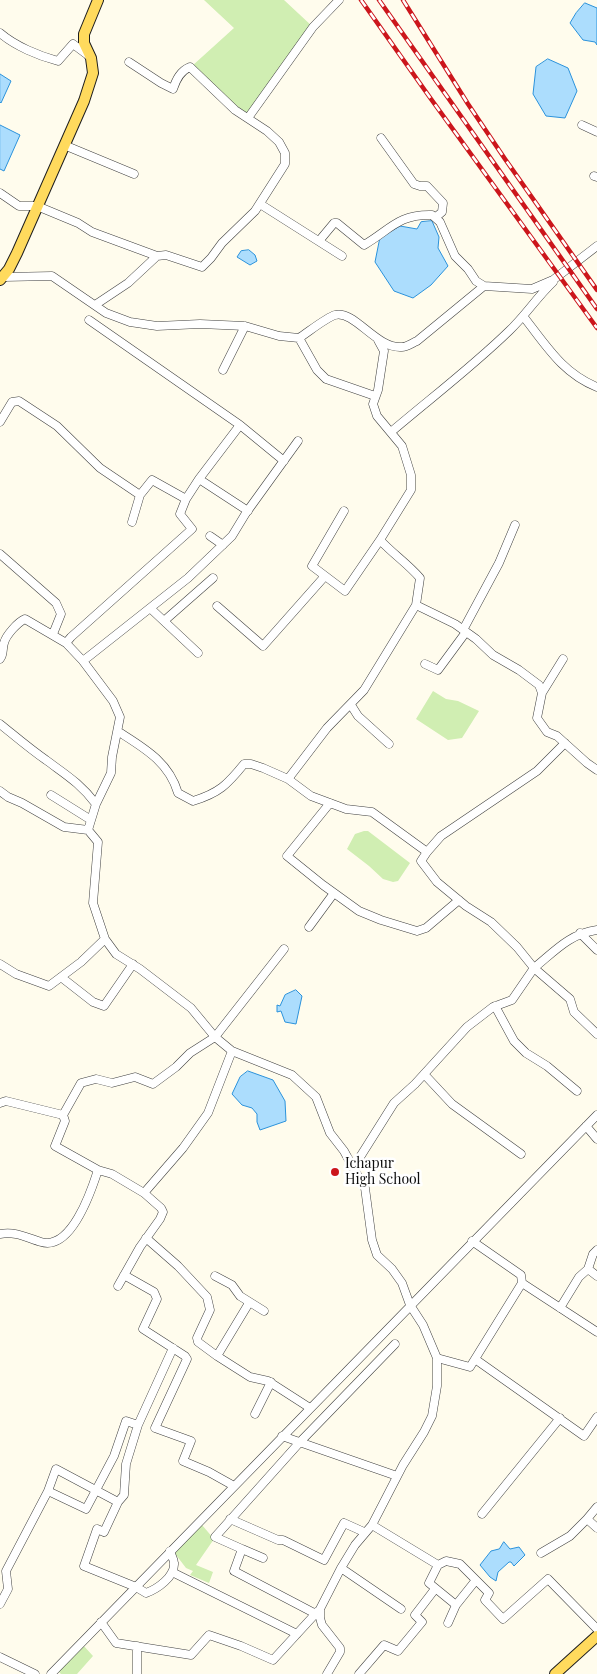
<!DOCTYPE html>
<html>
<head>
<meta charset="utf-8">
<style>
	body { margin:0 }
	canvas { display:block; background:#fffced }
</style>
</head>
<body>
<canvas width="597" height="1674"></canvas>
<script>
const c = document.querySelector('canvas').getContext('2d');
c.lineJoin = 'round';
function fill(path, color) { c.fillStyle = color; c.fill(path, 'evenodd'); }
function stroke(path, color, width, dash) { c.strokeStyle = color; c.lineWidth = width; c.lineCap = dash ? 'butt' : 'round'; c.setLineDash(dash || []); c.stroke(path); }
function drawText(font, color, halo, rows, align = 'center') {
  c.font = font + ' "Playfair Display",serif'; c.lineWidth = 5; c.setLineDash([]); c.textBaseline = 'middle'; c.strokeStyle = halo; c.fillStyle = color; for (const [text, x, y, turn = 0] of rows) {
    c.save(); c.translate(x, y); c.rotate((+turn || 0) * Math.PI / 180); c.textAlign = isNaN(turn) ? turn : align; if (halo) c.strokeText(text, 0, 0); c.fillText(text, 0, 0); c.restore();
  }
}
const green = new Path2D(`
	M204,0H284L313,27L248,116L192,66L234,28Z
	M433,691L446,699L458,701L479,711L462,738L448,740L416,719Z
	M364,831H368L410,863L398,881L393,882L383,879L369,866L347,849L355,834Z
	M202,1525L214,1539L196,1565L213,1572L209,1583L190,1575L193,1571L186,1568L173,1551Z
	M83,1645L93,1656L77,1674H61L58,1671Z`);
const water = new Path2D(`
	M585,3L597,8V45L595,42L583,40L570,23L576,13Z
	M548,59L568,68L577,91L565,118L546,116L533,94L536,67Z
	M0,74L11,81L1,103L0,102Z
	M0,125L20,135L4,171L0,169Z
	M432,221L439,237L438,248L448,266L431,285L413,298L394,291L375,262L380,237L400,226L417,229L421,222Z
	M249,250L255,255L257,261L250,265L237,257L241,251Z
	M296,990L302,996L296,1024L285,1022L281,1011L277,1012V1005L280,1006L285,995Z
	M248,1071L273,1080L285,1101L286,1121L260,1130L257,1122V1114L252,1108L242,1105L232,1094L240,1077Z
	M504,1542L510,1549L519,1547L525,1555L514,1566L511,1562H509L498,1572L496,1581L490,1577L480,1565L491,1551L499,1549Z`);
const minor = new Path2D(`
	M0,33C15,46 39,56 58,61L73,44L89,56
	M129,62L161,83L173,89C176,80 180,71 190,67L235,110L267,131L279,142L285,153V164L255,211L222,243L211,258L202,267L166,255L157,256
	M248,118L313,27L339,0
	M582,125L597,132
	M381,138L414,184L420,186H427L443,203L442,212L436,217
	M64,145L134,174
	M594,176L597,177
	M0,193L19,206H37L78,223L92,232L157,256L128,283L95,305
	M260,204L342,256
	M319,241L334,223H337L364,245C390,230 398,214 432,215L440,222L455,256L468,269L476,281L484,286L532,289L553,280L597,246
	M4,277L52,276L106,313L130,322L157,326L200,324L245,326L279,336L299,338C307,333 327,317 335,315C355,310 376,349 402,347C407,347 412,343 417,341L484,286
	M523,316C546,345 562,373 597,387
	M89,320L240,425L284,461
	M299,338L317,370L326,379L375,396
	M378,340L384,351L378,390L373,404L377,416L402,446L411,475V490L380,540C393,554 408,564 420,578L416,605L455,624L476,639L493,655L519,670L539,685L542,693L537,718L547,732L557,736L587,763L597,770
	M223,370L245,326
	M0,422L12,402L19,401L57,426L100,468L140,495
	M391,432C431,398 472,367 509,331C525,316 537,297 553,282
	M199,479L248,511
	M344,511L312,566L345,591L380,540
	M132,522L140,495L152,480L186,499
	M210,536L223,545
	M0,554L56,603L61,614L53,634
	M217,606L263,646L325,576
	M150,608L198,653
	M164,621L213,578
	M463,630L499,563L515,525
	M66,643L71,637L192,529L180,514L186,499L199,479L240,425
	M0,659C4,654 2,649 4,643C6,635 18,622 25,619L66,643L83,661
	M425,664L438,670L466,632
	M542,693L563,659
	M351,705L358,716L389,744
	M0,724C15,736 30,749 46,760C66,775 80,783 96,804L88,830L98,842L93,903L105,939L116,954L140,969L191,1008L215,1037L232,1051L292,1075L316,1097L330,1133L344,1151L355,1171
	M119,732C144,748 169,762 178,793L193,801C219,793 227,785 244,764H251L263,768L288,779L311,796L346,809L372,812L427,852L421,861L437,882L466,906L491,922L517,947L534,968C555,951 569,934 597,930
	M288,779L327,728L364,690L416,605
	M0,791L8,797L22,803L64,827L88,830
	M51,795L91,820
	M330,803L287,856L323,885L359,911L381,920L417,931L426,928L459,900
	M96,804L111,773L112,757L120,717L113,701L83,661L188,578L232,536L246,513L298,441
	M427,852L441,836L537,771L565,743
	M309,927L334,893
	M580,933L597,950
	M0,964L16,974L49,986L81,962L105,939
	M61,977L93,1002L104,1006L133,964
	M495,1006L514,1041L526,1053L547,1066L577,1091
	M424,1074L452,1104L521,1154
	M0,1103L6,1101L63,1115
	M586,1126L597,1139
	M98,1170L55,1146L65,1121L63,1115L81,1083L96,1079L112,1083L135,1077L153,1084L176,1067L190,1053L215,1037L284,949
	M0,1234C16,1231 27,1238 41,1242C71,1251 91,1192 98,1170L112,1174L144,1193L183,1148L208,1113L232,1051
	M146,1238L178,1266L207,1297L210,1310L197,1338L198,1342L217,1356L250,1377L268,1381L310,1408
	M588,1269L597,1276
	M124,1275L154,1292L157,1299L143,1329L185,1356L187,1359L155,1428L191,1441L183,1461L209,1472L234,1486
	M215,1276L232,1285L240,1296L264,1311
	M522,1283L597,1332
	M118,1286L140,1247L160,1219L163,1212L161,1208L144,1193
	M560,1308L579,1277L588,1269L593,1254L597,1250
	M217,1356L249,1303
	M437,1358L470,1367L522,1283L521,1275L472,1241
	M475,1359L584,1436L597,1417
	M255,1414L271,1382
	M138,1425L126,1464L124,1495L118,1502L104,1532L97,1529L84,1566L136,1587L146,1593C157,1589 175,1577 174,1563C174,1559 171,1555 170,1551
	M282,1436L397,1476
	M48,1491L86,1509L114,1456L126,1421L138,1425L173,1348
	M597,1507L587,1519L597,1528
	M482,1514L560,1418
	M230,1519L278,1540H283L324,1560L344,1523L364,1532
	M372,1525L438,1565L446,1561L460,1564L489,1593L485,1600L503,1619L548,1579L597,1629
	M242,1549L263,1558
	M541,1553L570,1536L587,1519
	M438,1565L429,1583L456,1605
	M341,1568L401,1609
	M172,1572L297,1634
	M0,1604L8,1589L6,1571L48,1491L56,1469L118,1502
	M316,1614L234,1571L242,1549L215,1537L300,1442L395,1344
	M101,1622L116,1643L191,1655L209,1635L241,1646L273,1660L318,1611
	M448,1623L456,1605L476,1580
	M0,1657L35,1674
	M51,1674L597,1115
	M137,1674V1646
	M327,1674L340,1652V1648L322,1625L320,1618V1609L341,1568L355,1545L372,1525L403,1465L424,1432L432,1416L437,1386V1358L423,1325L410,1305L402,1283L392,1269L377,1255L372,1240L365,1188L355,1171L360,1157L394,1103L415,1084L467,1027L493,1007L512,1000L534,968L570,999L574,1012L597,1034
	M359,1674L384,1645L398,1651L422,1622L415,1615L435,1589`);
const major = new Path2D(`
	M0,280L9,269L17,253L84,101L93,73L91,58L84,43V34L98,0
	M555,1674L597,1636`);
const rail = new Path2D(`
	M361,0L431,99L597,328
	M379,0L597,309
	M403,0L468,104L505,159L597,290`);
const markers = [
	[335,1172,5,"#cc161c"]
];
const poiNames = [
	["Ichapur",345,1164],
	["High School",345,1180]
];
fill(green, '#d0eeb2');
fill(water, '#acddfd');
stroke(water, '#2b92db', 1);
stroke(minor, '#404040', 9);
stroke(major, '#1e1e1e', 12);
stroke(minor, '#fff', 8);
stroke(major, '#ffda5d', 10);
stroke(rail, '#cc161c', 4.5);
stroke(rail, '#fff', 2.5, [8]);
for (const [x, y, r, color] of markers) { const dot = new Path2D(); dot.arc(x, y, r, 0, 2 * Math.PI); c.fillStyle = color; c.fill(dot); stroke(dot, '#fff', 2); }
drawText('14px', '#0d0d0d', '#fff', poiNames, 'left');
</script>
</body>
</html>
